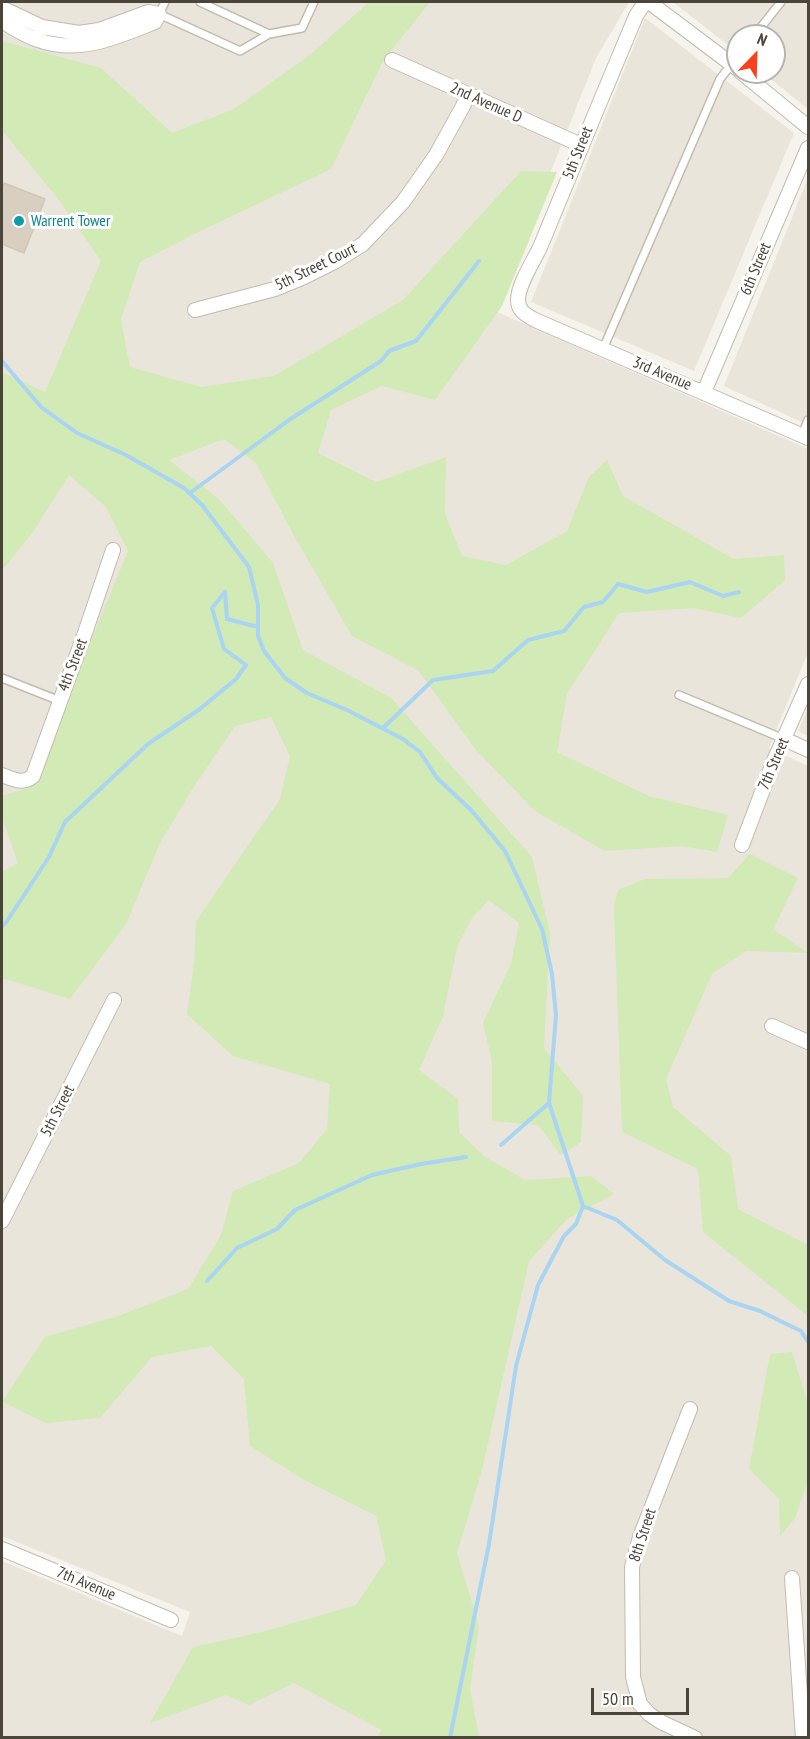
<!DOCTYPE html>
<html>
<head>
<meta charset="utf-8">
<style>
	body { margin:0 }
	#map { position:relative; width:810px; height:1739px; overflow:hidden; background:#f6f3ec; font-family:"PT Sans Narrow",sans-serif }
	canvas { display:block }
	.frame { position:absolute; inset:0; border:3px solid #4b4439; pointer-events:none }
	.north { position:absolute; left:726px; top:24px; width:60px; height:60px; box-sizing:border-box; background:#fff; border:2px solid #b7b4b0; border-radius:50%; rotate:23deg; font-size:16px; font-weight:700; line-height:24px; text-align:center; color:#4b4439 }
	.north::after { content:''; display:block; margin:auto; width:21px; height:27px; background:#fc3f1d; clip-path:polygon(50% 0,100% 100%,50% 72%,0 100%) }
	.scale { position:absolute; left:591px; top:1688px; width:98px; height:27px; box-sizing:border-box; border:3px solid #4b4439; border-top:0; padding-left:8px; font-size:18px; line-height:21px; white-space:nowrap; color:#4b4439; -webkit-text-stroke:4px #fff; paint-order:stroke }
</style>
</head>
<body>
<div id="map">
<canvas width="810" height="1739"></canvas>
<div class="frame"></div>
<div class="north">N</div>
<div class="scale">50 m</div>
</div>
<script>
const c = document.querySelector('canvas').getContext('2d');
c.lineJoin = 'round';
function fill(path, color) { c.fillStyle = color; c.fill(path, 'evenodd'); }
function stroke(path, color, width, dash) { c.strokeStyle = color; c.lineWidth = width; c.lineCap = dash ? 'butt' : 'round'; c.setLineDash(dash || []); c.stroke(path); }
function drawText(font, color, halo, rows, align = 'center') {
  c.font = font + ' "PT Sans Narrow",sans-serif'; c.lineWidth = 6; c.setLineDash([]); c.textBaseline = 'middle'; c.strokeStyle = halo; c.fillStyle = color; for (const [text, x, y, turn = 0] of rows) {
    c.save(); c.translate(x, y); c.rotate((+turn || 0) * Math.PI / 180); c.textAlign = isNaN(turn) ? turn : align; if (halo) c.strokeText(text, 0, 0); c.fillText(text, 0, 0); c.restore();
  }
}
const residential = new Path2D(`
	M2,2H629L596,58L495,311L808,449V652L769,748L808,766V1737H2V1561L182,1636L190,1612L2,1536Z
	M673,2H808V109L762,72H774V36H738V53Z
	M645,18L794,133L694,371L531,302Z
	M808,178V425L724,386Z
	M808,707V736L798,731Z`);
const green = new Path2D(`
	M369,2H430L383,61L331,169L190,236L140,262L121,320L130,367L201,387L274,376L403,300L521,171L557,172L502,306L435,400L382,386L331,410L318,453L376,482L446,457L445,514L462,556L506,565L567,531L589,477L607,460L623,496L734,559L784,555L785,580L741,618L694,608L619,613L567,694L557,752L649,796L728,815L717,852L682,846L605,851L535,811L475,749L419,671L352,636L292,532L256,463L224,439L169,460L219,499L273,563L303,650L391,698L532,857L550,933L544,1048L583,1096L581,1142L561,1155L538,1125L492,1121V1062L483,1023L511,964L519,923L489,900L472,918L457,947L443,1016L419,1070L458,1099L459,1132L485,1157L525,1180L591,1176L614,1194L567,1219L529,1261L482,1470L457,1553L479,1626L470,1689L479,1737H378L381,1730L294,1683L249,1705L226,1695L150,1723L193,1647L262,1632L356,1605L386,1560L376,1516L304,1480L250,1446L244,1379L211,1346L152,1357L100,1418L46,1423L2,1402L45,1337L121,1315L188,1289L221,1235L233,1191L299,1163L327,1129L330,1084L233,1056L187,1014L194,965L196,921L280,799L290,756L271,717L235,726L193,788L160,843L126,924L70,999L2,978V872L18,863L2,817V796L31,787L128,551L106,507L69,475L33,532L3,569L2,568V372L45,392L101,261L59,200L2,130V41L101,68L172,133L234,109L311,54Z
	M750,854L798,878L773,929L808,953L746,951L712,974L666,1079L673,1107L731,1156L738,1209L808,1245V1316L703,1232L698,1169L622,1132L614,907L618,890L645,879L728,878Z
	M792,1352L808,1403V1481L795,1518L780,1536L779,1499L749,1469L770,1354Z`);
const stream = new Path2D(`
	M2,361L41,407L77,433L126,455L184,488L202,505L249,567L258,605V636L264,651L285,678L307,693L347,710L403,739L420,752L437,778L472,811L505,851L542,929L552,974L556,1015L549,1103L583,1206L576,1224L564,1236L538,1285L516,1366L489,1544L450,1738
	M190,493L289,420L381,361L389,351L416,341L479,261
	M383,728L433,680L493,671L528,640L564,631L584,607L603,602L618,584L647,592L690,582L723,596L739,592
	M2,926L7,921L49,857L65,822L148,744L200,709L236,679L246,665L224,649L212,608L225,592L227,619L258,627
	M501,1145L549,1103
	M583,1206L617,1220L665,1260L729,1301L760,1311L801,1331L808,1342
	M207,1281L237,1248L277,1229L295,1210L372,1175L421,1164L466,1157`);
const building = new Path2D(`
	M4,183L45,199L24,253L2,244V189Z`);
const service = new Path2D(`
	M165,2L159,14L240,51L269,34L302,28L314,2
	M200,2L269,34
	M754,36L781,2
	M603,349L720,79L738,56
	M802,435L808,420
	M2,678L60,701
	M679,695L784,739`);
const minor = new Path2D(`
	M645,2L636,16C604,92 572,169 541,245C534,261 518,284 518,300C518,311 526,315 535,320L808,438
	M649,2L738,69
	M2,8L42,27L79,33L99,30L148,12L159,14L155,22C117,37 79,55 38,40C25,36 13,28 2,21
	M392,60L581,145
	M741,72L808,127
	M195,310L275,289L304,277L336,261L363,244L403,202L436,155L463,106L468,94
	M704,392L808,148
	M784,739L808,750
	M2,775C13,779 23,785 33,776L86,630L113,550
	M742,845L773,763L808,684
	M772,1026L808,1042
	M2,1221L114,1000
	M690,1409L640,1537L632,1567L633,1677L640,1704L649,1714L661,1722L695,1738
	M2,1549L171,1620
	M792,1578L803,1738`);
const markers = [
	[19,221,6,"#0f9aa8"]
];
const streetNames = [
	["2nd Avenue D",486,103,24],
	["5th Street",578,153,-68],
	["5th Street Court",316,267,-26],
	["6th Street",756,269,-67],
	["3rd Avenue",662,374,23],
	["4th Street",73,665,-69],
	["7th Street",774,764,-67],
	["5th Street",58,1111,-63],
	["8th Street",643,1535,-72],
	["7th Avenue",86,1584,23]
];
const cultureNames = [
	["Warrent Tower",31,221]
];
fill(residential, '#eae5da');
fill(green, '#d2eab5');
stroke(stream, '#a9d4f2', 4);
fill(building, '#d8cfc1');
stroke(building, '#d3c7b4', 1.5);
stroke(service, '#c2bbae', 10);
stroke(minor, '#c2bbae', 16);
stroke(service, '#fff', 7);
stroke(minor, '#fff', 14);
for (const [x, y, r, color] of markers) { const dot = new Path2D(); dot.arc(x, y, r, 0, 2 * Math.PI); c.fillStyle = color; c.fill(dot); stroke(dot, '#fff', 2); }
drawText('16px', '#4b4439', '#fff', streetNames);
drawText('16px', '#0d838f', '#fff', cultureNames, 'left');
</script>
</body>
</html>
